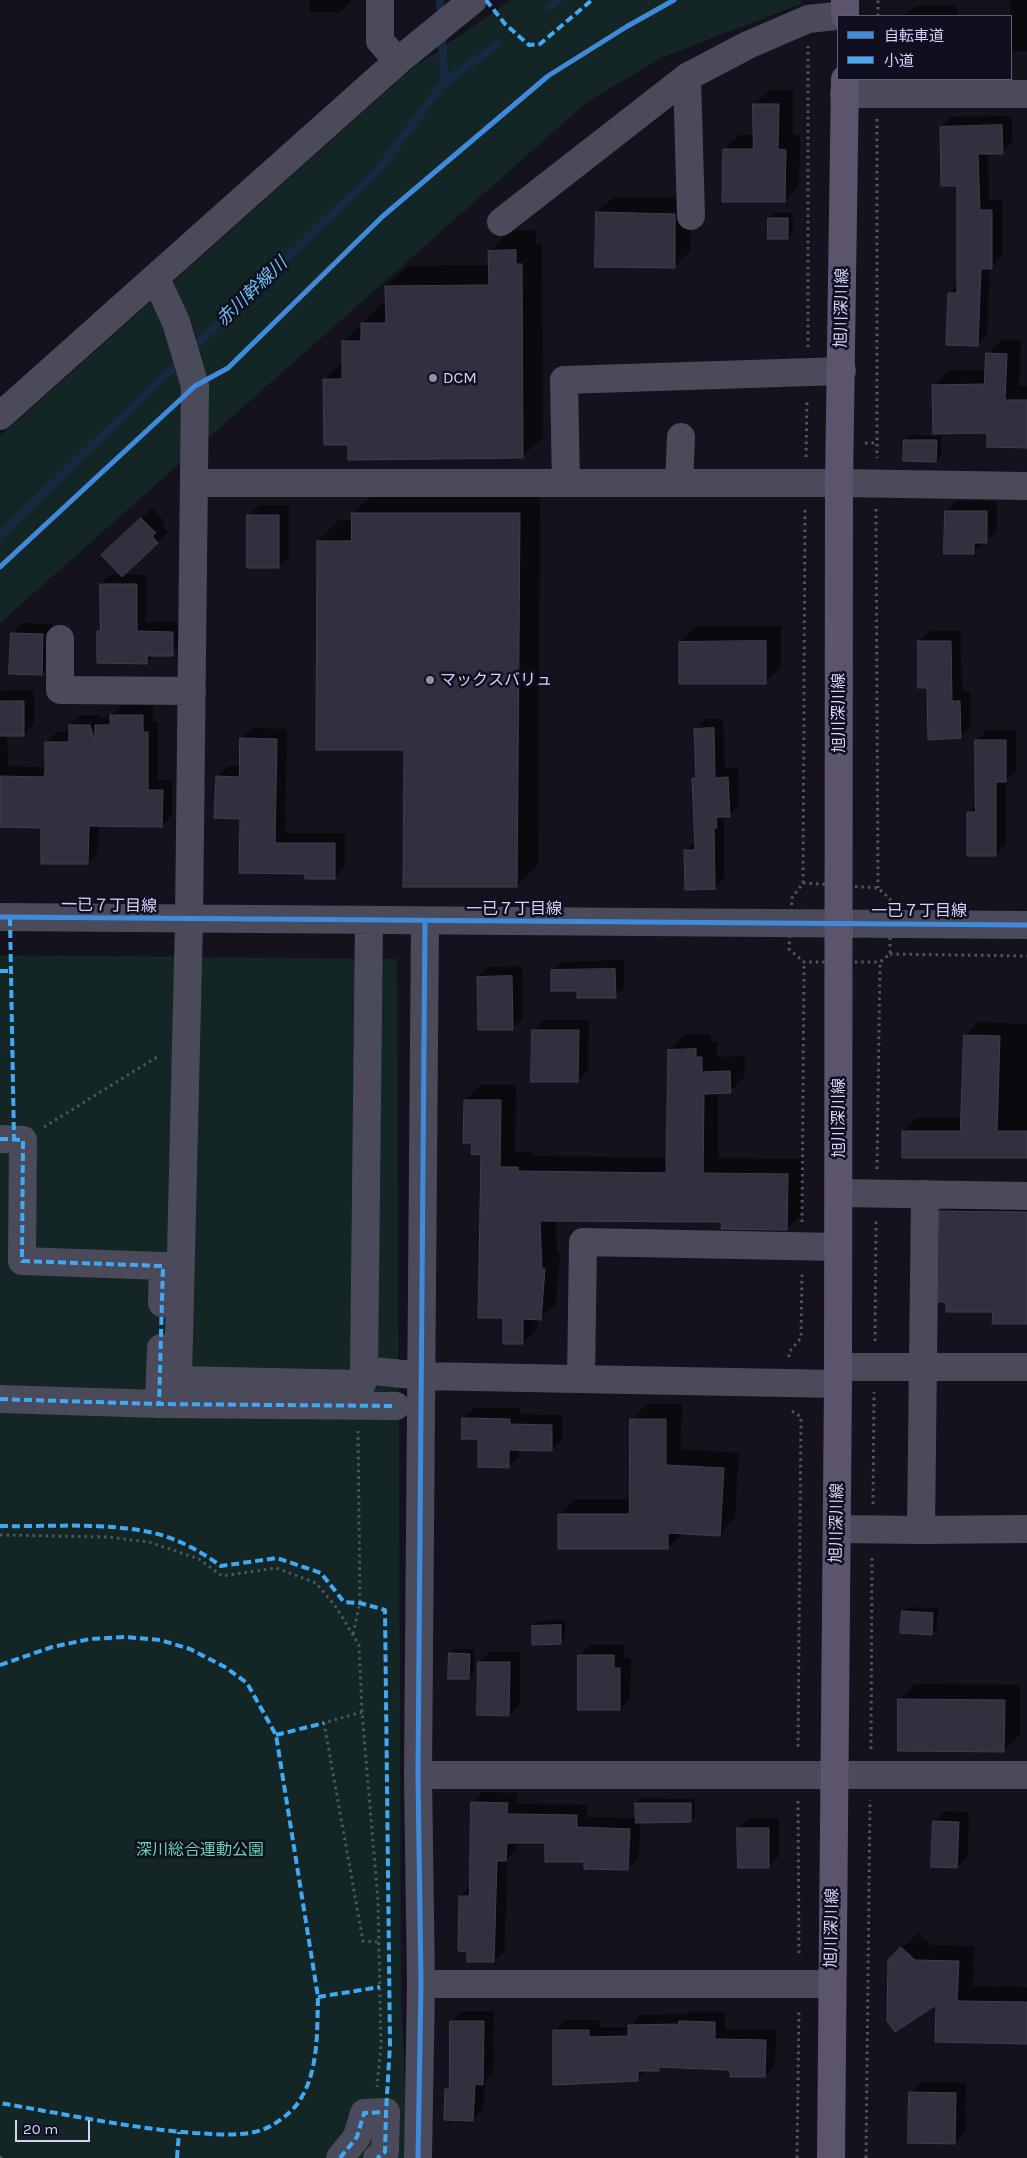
<!DOCTYPE html>
<html>
<head>
<meta charset="utf-8">
<style>
	body { margin:0 }
	#map { position:relative; width:1027px; height:2158px; overflow:hidden; background:#14121c; font-family:Karla,"Noto Sans JP",sans-serif }
	canvas { display:block }
	.legend { position:absolute; left:837px; top:15px; width:175px; height:65px; box-sizing:border-box; background:#100f1f; border:1px solid #5e5d77; margin:0; padding:6px 9px; list-style:none; font-size:15px; color:#d3d3fa }
	.legend li { display:flex; align-items:center; gap:10px; height:25px }
	.legend b { width:25px; border:1px solid #5e5d77 }
	.scale { position:absolute; left:15px; top:2120px; width:75px; height:22px; box-sizing:border-box; border:2px solid #d3d3fa; border-top:0; padding-left:6px; font-size:15px; line-height:18px; white-space:nowrap; color:#d3d3fa; -webkit-text-stroke:4px #100f1f; paint-order:stroke }
</style>
</head>
<body>
<div id="map">
<canvas width="1027" height="2158"></canvas>
<ul class="legend">
<li><b style="height:6px;background:#408adc"></b>自転車道</li>
<li><b style="height:6px;background:#3fa9f5"></b>小道</li>
</ul>
<div class="scale">20 m</div>
</div>
<script>
const c = document.querySelector('canvas').getContext('2d');
c.lineJoin = 'round';
function fill(path, color) { c.fillStyle = color; c.fill(path, 'evenodd'); }
function stroke(path, color, width, dash) { c.strokeStyle = color; c.lineWidth = width; c.lineCap = dash ? 'butt' : 'round'; c.setLineDash(dash || []); c.stroke(path); }
function drawText(font, color, halo, rows, align = 'center') {
  c.font = font + ' Karla,"Noto Sans JP",sans-serif'; c.lineWidth = 5; c.setLineDash([]); c.textBaseline = 'middle'; c.strokeStyle = halo; c.fillStyle = color; for (const [text, x, y, turn = 0] of rows) {
    c.save(); c.translate(x, y); c.rotate((+turn || 0) * Math.PI / 180); c.textAlign = isNaN(turn) ? turn : align; if (halo) c.strokeText(text, 0, 0); c.fillText(text, 0, 0); c.restore();
  }
}
const green = new Path2D(`
	M511,0H801V4L663,57L587,102L0,623V436L409,71Z
	M0,955L397,959L401,1991L408,2158H0Z`);
const shadow = new Path2D(`
	M310,0H352L340,12H310Z
	M1012,0H1027V51H1011L1010,3Z
	M957,5V16H905L916,6Z
	M769,90H793V135H800L799,186L785,201L724,149L739,135H754V105Z
	M1012,116V142L1002,152L988,153L989,200H1002V257L990,267L987,335L977,345L949,294L958,284V185L941,127L951,117Z
	M613,197L691,198L690,251L674,267L597,212Z
	M774,213H793V233L788,238L769,218Z
	M536,230V244H542L543,437L522,457L349,444L324,380L343,361V342L382,303H387L386,286L407,266L490,265V251L510,231Z
	M1002,339L1021,340L1019,386H1027V446L934,385L948,371L986,370L987,354Z
	M910,435L941,436V455L936,460L905,440Z
	M374,493H540L538,865L517,886L405,749L318,541L339,520H353V513Z
	M957,501H997V531L973,553L946,511Z
	M259,505H289V557L279,567L248,515Z
	M152,508L165,522L162,525L168,532L123,574L147,575L146,622H182V644L172,654H155L146,663L98,631L101,628V584L111,574H121L113,545Z
	M23,623L53,624L52,663L41,674L12,633Z
	M696,626H781V667L765,682L680,642Z
	M930,631H961L962,691H970L971,727L960,737L928,687L919,642Z
	M34,690V724L24,734L7,735L8,766L46,767V742L57,732H70V725L80,715H100L102,720L107,715H111L122,705H153V722H158V780H172V815L162,826L99,825L98,853L88,863L43,827L0,826V691Z
	M705,719H723L725,768H738L739,805L724,819V878L714,888L685,851L696,840L694,779L697,775L695,729Z
	M252,728L287,729L285,833H345V867L334,878L307,873L241,818L217,776L228,766H240L242,738Z
	M987,730H1016V770L1006,780V844L996,855L969,813L976,805V741Z
	M624,960V987L615,996L578,990L552,971L561,962Z
	M522,966L523,1018L512,1028L478,977L489,967Z
	M544,1020H589L588,1070L578,1081L534,1030Z
	M978,1022L1027,1024V1157L903,1131L916,1118H962L966,1035Z
	M711,1034V1042H717V1057L745,1056V1076L730,1092H718V1158L803,1159L802,1214L787,1229L723,1221L556,1219L557,1254H560L556,1304L538,1319V1327L523,1343L504,1317L482,1153L473,1142L465,1100L481,1085H516L515,1152H533V1156L667,1158L669,1050L684,1035Z
	M962,1191H1027V1323L994,1311L942,1211Z
	M647,1404H682L681,1449L739,1453L735,1518L720,1534L683,1533L668,1548L559,1515L575,1499H630L631,1420Z
	M474,1408H520V1414L562,1415V1439L551,1450L519,1449V1456L509,1466L463,1418Z
	M908,1607L938,1608L937,1629L932,1634L903,1612Z
	M565,1620L566,1637L561,1642L533,1626L538,1621Z
	M590,1645H624V1658H631L630,1698L620,1709L579,1656Z
	M455,1649H474V1673L469,1678L450,1654Z
	M490,1652H520V1704L509,1715L479,1662Z
	M915,1684L1020,1685V1735L1004,1751L899,1700Z
	M482,1792L518,1793L517,1804L587,1805V1817L637,1818L636,1803L641,1798L695,1799V1816L690,1821L640,1822L639,1858L628,1869L585,1861L546,1842H517V1849L507,1859L505,1950L494,1961L460,1897L470,1886L472,1803Z
	M945,1811L969,1812L968,1856L957,1867L934,1822Z
	M749,1818H779V1856L769,1867L738,1828Z
	M918,1933L931,1945L974,1946L973,1986L1027,1987V2043L938,2002L889,1960Z
	M462,2011H494L493,2073L485,2081L483,2109L473,2120L446,2090L450,2086L452,2021Z
	M691,2011L725,2012V2029L776,2030L775,2065L765,2076L731,2069L662,2066L659,2069H648L638,2080L554,2031L565,2020H599V2027H629L640,2015L687,2014Z
	M921,2082L966,2083L965,2132L954,2143L910,2093Z`);
const stream = new Path2D(`
	M440,0L441,18
	M549,8L558,0
	M442,34L444,82
	M190,351L379,169L444,82L497,45
	M0,535L182,359`);
const building = new Path2D(`
	M753,104H779L778,149L786,150L785,202H722L723,149H753Z
	M1002,125L1003,154H978L980,210H992V269H981L978,346L946,345L948,293H957V186H941L940,127Z
	M596,212L675,214V268L595,267Z
	M768,218H788V239H768Z
	M516,250V264H522L523,458L348,460V445H324L323,379H342V341H361V323H386L385,286L489,285L488,251Z
	M986,353L1007,354L1005,400H1027V448L987,447V433L933,434L932,385L984,384Z
	M904,440H937L936,462L903,461Z
	M945,511H987V543H974V554H944Z
	M352,513H520L517,887H403L404,750H316L317,541H351Z
	M247,515H279V568H247Z
	M141,518L156,533L152,536L158,543L122,577L101,555Z
	M100,584H137V631L173,632V656H147V664L97,663V631H100Z
	M11,633L43,634L42,675L9,674Z
	M766,641V684H679V642Z
	M918,641H951L952,701H960L961,738L928,740L927,688H918Z
	M0,701H24V736H0Z
	M110,715H143V732H148V790H163L162,827L89,826L88,864H41V828L0,827V776L42,777L45,775V742H69V725H90L95,742V725H110Z
	M714,728L715,778L728,777L730,817H716L717,828H714L715,889L685,890L684,850H695L692,778H696L694,729Z
	M240,738L277,739L275,843H335V879H305V874L239,873L240,819L214,818L216,776L239,777Z
	M975,740H1006V782H996V856H967V812H975Z
	M615,969L616,998H577V991H551V970Z
	M512,976L513,1030H478L477,977Z
	M532,1030H579L578,1082H531Z
	M964,1035L1000,1036L997,1131H1027V1158H902V1131H960Z
	M696,1049V1057H702V1072L730,1071L731,1093L704,1094L703,1173L788,1174L787,1230L721,1229L722,1222L540,1221L542,1269H545L541,1320L523,1319V1344H503V1318H478L481,1155L471,1154L472,1143H463L464,1100H501L500,1167H518V1171L666,1173L668,1050Z
	M940,1211L1027,1212V1324H992L993,1312H946V1302H939Z
	M462,1418L510,1419V1424L552,1425V1451L509,1450V1468L478,1467V1439H462Z
	M630,1419H666V1465L724,1468L720,1536L668,1533V1549H558V1514H629Z
	M902,1611L933,1613L932,1635L900,1633Z
	M561,1625V1644L532,1645V1626Z
	M449,1653L470,1654L469,1679H448Z
	M578,1655H614V1668H620V1710H578Z
	M478,1662H510L509,1716L477,1715Z
	M898,1699L1005,1700L1004,1752L898,1751Z
	M471,1802L508,1803L507,1814L577,1815V1827L630,1829L628,1870L584,1869V1862H545V1843H507L506,1861H497L494,1962H467V1952L458,1951L459,1896H469Z
	M635,1803H691V1822L636,1823Z
	M933,1821L959,1822L957,1868L931,1867Z
	M737,1828H769V1868H738Z
	M901,1947L915,1960L959,1961L957,2001L1027,2002V2044L935,2042L936,2005L895,2032L887,2021L888,1960Z
	M450,2021H484L483,2085L475,2084L473,2121L444,2120L445,2089H449Z
	M679,2021L715,2022V2039L766,2040L765,2077H730V2070L659,2067V2071H638V2081L553,2085V2030H589V2037L628,2036V2025L679,2024Z
	M909,2092L956,2093L955,2144L908,2143Z`);
const path = new Path2D(`
	M878,16V0
	M877,119V458
	M808,347V46
	M865,443H878
	M806,457L807,399
	M876,509L878,888
	M803,883L805,509
	M803,883L878,888L890,899V954L880,962H804L789,949L792,898Z
	M890,954L1027,956
	M44,1127L160,1055
	M877,1169L880,962
	M802,1222L804,962
	M875,1341L876,1220
	M789,1357V1352L801,1338L802,1273
	M792,1411L801,1417L798,1750
	M873,1504L874,1392
	M0,1535L108,1537L149,1542L199,1559L222,1576L276,1568L316,1583L336,1607L359,1645L362,1712L378,1901L381,2045L377,2087
	M353,1634L360,1603L358,1431
	M362,1712L324,1723L363,1941L379,1942
	M871,1749L872,1555
	M798,1801L799,1957
	M0,2157L2,2158
	M797,2158L799,2009
	M866,2158L870,1800`);
const minor = new Path2D(`
	M380,0V41L398,61
	M844,94H1027
	M691,216L687,77L748,45L808,19L845,15
	M501,222L687,77
	M156,279L176,322L195,386L189,920L178,1380L362,1384L364,1370L422,1376L838,1384
	M0,416L398,61L473,0
	M194,483H839L1027,486
	M566,483L564,380L842,371
	M679,483L681,437
	M60,639V690L192,691
	M0,917L1027,925
	M0,1139L23,1140L22,1261L163,1266L162,1303
	M839,1193L1027,1196
	M838,1367H1027
	M364,1370L369,921
	M581,1379L583,1242L838,1247
	M0,1399L159,1404L396,1406
	M159,1404L161,1348
	M837,1529L921,1530L925,1194
	M921,1530L1027,1529
	M418,1775H1027
	M421,1984H832
	M340,2158L357,2137L364,2113L386,2112L385,2152L377,2158
	M418,2158L421,1984L418,1775L425,921`);
const major = new Path2D(`
	M845,16V0
	M831,2158L838,1384L839,483L845,79`);
const quiet = new Path2D(`
	M486,0L505,24L529,45L540,44L592,0
	M10,918L14,1140
	M0,971H11
	M0,1139L23,1140L22,1261L163,1266L159,1404
	M0,1399L159,1404L396,1406
	M0,1526C49,1527 101,1522 149,1532C175,1537 200,1551 221,1566L277,1558L321,1573L344,1602L360,1603L385,1610L390,2045L386,2112
	M0,1665L52,1647L90,1639L124,1637L160,1640L190,1649L225,1667L247,1683L276,1735L318,1997C317,2031 319,2073 298,2103C290,2114 275,2125 262,2130C240,2137 217,2134 194,2133C129,2128 64,2114 0,2103
	M276,1735L324,1723
	M318,1997L380,1987
	M177,2158L179,2132
	M340,2158L357,2137L364,2113L386,2112L385,2152L377,2158`);
const cycleway = new Path2D(`
	M0,567L195,386L228,368L383,216L548,76L626,27L674,0
	M0,917L1027,925
	M418,2158L421,1984L418,1775L425,921`);
const markers = [
	[433,378,5,"#908fac"],
	[430,680,5,"#908fac"]
];
const streetNames = [
	["旭川深川線",842,308,-89],
	["旭川深川線",839,713,-90],
	["一已７丁目線",109,906,1],
	["一已７丁目線",514,909],
	["一已７丁目線",919,911],
	["旭川深川線",839,1118,-90],
	["旭川深川線",837,1523,-89],
	["旭川深川線",832,1928,-89]
];
const poiNames = [
	["DCM",443,378],
	["マックスバリュ",440,680]
];
const parkNames = [
	["深川総合運動公園",200,1850]
];
const waterNames = [
	["赤川幹線川",252,292,-44]
];
fill(green, '#132524');
fill(shadow, '#0007');
stroke(stream, '#152a40', 8);
fill(building, '#32303e');
stroke(building, '#3f3e4f', 1);
stroke(path, '#4a5861', 3, [2.5, 4]);
stroke(minor, '#4a4a5b', 28);
stroke(major, '#5b546c', 28);
stroke(quiet, '#3fa9f5', 4, [8, 4]);
stroke(cycleway, '#408adc', 5);
for (const [x, y, r, color] of markers) { const dot = new Path2D(); dot.arc(x, y, r, 0, 2 * Math.PI); c.fillStyle = color; c.fill(dot); stroke(dot, '#100f1f', 2); }
drawText('16px', '#d3d3fa', '#100f1f', streetNames);
drawText('16px', '#d3d3fa', '#100f1f', poiNames, 'left');
drawText('16px', '#68d0ab', '#100f1f', parkNames);
drawText('italic 18px', '#6dc0ed', '#100f1f', waterNames);
</script>
</body>
</html>
